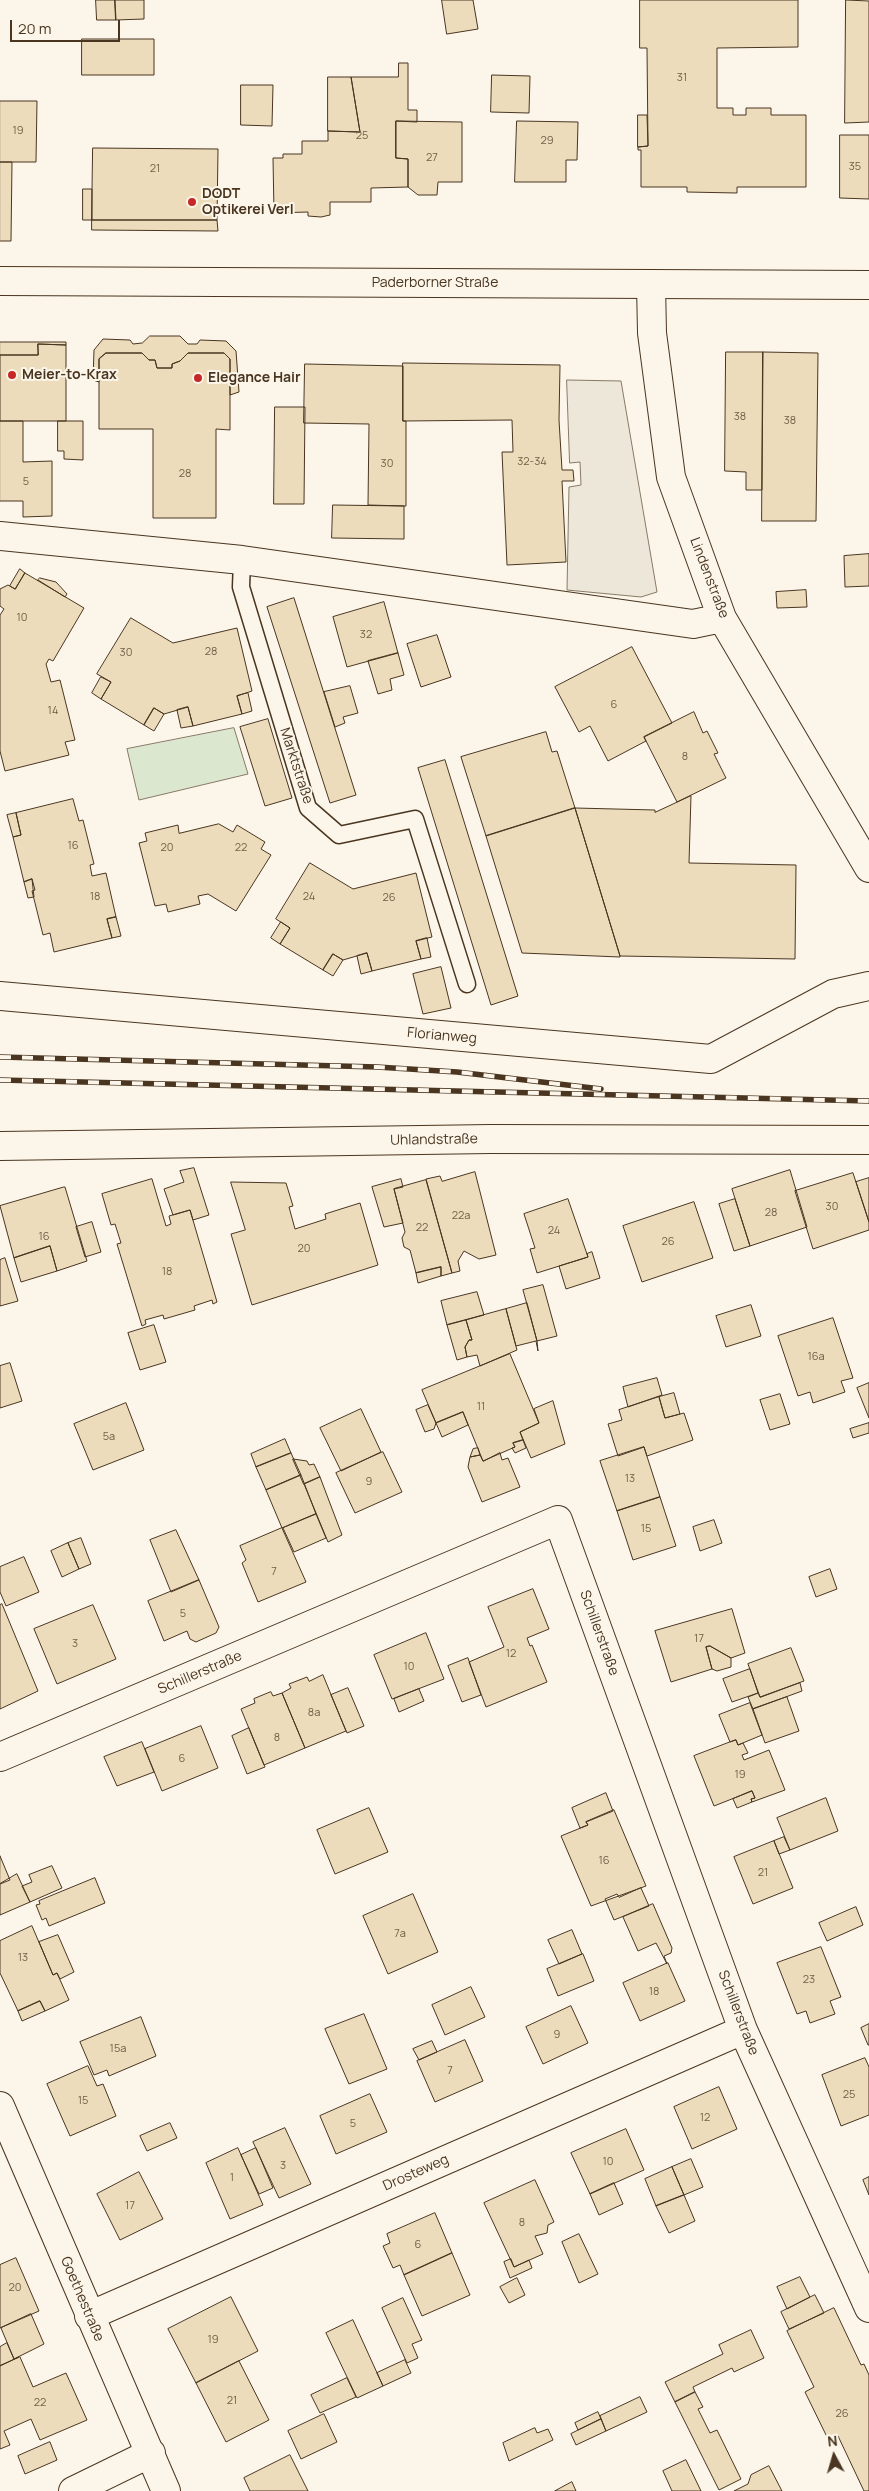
<!DOCTYPE html>
<html>
<head>
<meta charset="utf-8">
<style>
	body { margin:0 }
	#map { position:relative; width:869px; height:2491px; overflow:hidden; background:#fbf6e9; font-family:Manrope,sans-serif }
	canvas { display:block }
	.north { position:absolute; left:809px; top:2431px; width:50px; height:50px; -webkit-text-stroke:4px #fbf6e9; paint-order:stroke; rotate:354deg; font-size:14px; font-weight:700; line-height:20px; text-align:center; color:#4a3520 }
	.north::after { content:''; display:block; margin:auto; width:18px; height:22px; background:#4a3520; clip-path:polygon(50% 0,100% 100%,50% 72%,0 100%) }
	.scale { position:absolute; left:10px; top:20px; width:110px; height:22px; box-sizing:border-box; border:2px solid #4a3520; border-top:0; padding-left:6px; font-size:15px; line-height:18px; white-space:nowrap; color:#4a3520; -webkit-text-stroke:4px #fbf6e9; paint-order:stroke }
</style>
</head>
<body>
<div id="map">
<canvas width="869" height="2491"></canvas>
<div class="north">N</div>
<div class="scale">20 m</div>
</div>
<script>
const c = document.querySelector('canvas').getContext('2d');
c.lineJoin = 'round';
function fill(path, color) { c.fillStyle = color; c.fill(path, 'evenodd'); }
function stroke(path, color, width, dash) { c.strokeStyle = color; c.lineWidth = width; c.lineCap = dash ? 'butt' : 'round'; c.setLineDash(dash || []); c.stroke(path); }
function drawText(font, color, halo, rows, align = 'center') {
  c.font = font + ' Manrope,sans-serif'; c.lineWidth = 4; c.setLineDash([]); c.textBaseline = 'middle'; c.strokeStyle = halo; c.fillStyle = color; for (const [text, x, y, turn = 0] of rows) {
    c.save(); c.translate(x, y); c.rotate((+turn || 0) * Math.PI / 180); c.textAlign = isNaN(turn) ? turn : align; if (halo) c.strokeText(text, 0, 0); c.fillText(text, 0, 0); c.restore();
  }
}
const green = new Path2D(`
	M234,728L248,774L139,800L127,749Z`);
const parking = new Path2D(`
	M567,380L621,381L657,592L641,597L567,590L569,487L581,485L580,462L570,463Z`);
const building = new Path2D(`
	M96,0H115L116,20H97Z
	M115,0H144V19L116,20Z
	M442,0H473L478,29L447,34Z
	M640,0H798V47L717,48V108H733V115H746V108H771V115H806V187H737V193L687,192V187H641V150H638V147L648,146L647,48H640Z
	M846,0L869,1V122L845,123Z
	M82,39H154V75H82Z
	M399,63H408V110H417V122L396,121V158L408,159V187L371,188V202H330V215L321,217L308,216V212L274,213L273,158H283V154H302V141H328V131L360,132L351,77H398Z
	M492,75L530,76L529,113L491,112Z
	M328,77H351L360,132L328,131Z
	M241,85H273L272,126L241,125Z
	M0,101H37L36,162H0Z
	M638,115H647L648,146L638,147Z
	M396,121L462,122V182H438L437,195H418L408,187V159L396,158Z
	M517,121L578,122L577,160H566V182H515Z
	M840,135H869V199L840,198Z
	M93,148L218,149L217,220H92Z
	M0,162H12L11,241H0Z
	M83,189H92V220H83Z
	M92,220H217L218,231L92,230Z
	M150,336H180L188,344H197L200,340L226,341L236,351L239,392L230,395V359L224,353H188L180,361L172,364V368H157L155,360H149L142,353H106L99,359V382L93,380L94,350L103,339L130,340L133,344L142,343Z
	M0,342H66V345L38,344V355H0Z
	M38,344L66,345V421H0V355H38Z
	M726,352H763L762,490H746V472L725,471Z
	M763,352L818,353L816,521H762Z
	M106,353H142L149,360H155L157,368H172V364L180,361L188,353H224L230,359V430L216,429V518H153V429H99V359Z
	M403,363L560,365L559,420L562,470H573L574,481H562L566,562L507,565L502,452H513L512,420L403,421Z
	M305,364L403,366V421H406V506L368,505L369,424L304,423Z
	M275,407H305L304,504H274Z
	M0,421H23V462L52,461V516L23,517V501H0Z
	M58,421H83V460L64,459V451H58Z
	M333,505L404,506V539L332,538Z
	M869,554V586L845,587L844,556Z
	M20,569L25,573L15,589L10,586Z
	M25,573L84,608L53,661L49,659L46,664L51,682L60,680L75,740L65,742L69,755L5,771L0,751V615L4,609L0,606V589L8,585L15,589Z
	M40,578L56,582L67,594L65,597L38,580Z
	M806,590L807,607L777,608L776,592Z
	M294,598L356,795L330,803L267,607Z
	M384,602L398,653L347,667L333,617Z
	M131,618L173,643L237,628L252,691L237,696L242,714L193,726L188,707L164,714L154,708L144,725L101,699L111,682L97,674Z
	M437,635L451,677L421,687L407,644Z
	M632,647L672,723L644,737L646,741L608,761L590,726L579,732L555,687Z
	M398,653L404,675L390,679L392,690L378,694L368,661Z
	M101,677L111,682L101,699L92,693Z
	M350,686L358,713L343,717L345,723L335,727L324,692Z
	M248,693L252,711L242,714L237,696Z
	M188,707L193,726L181,728L177,710Z
	M154,708L164,714L154,731L144,725Z
	M694,712L703,733L707,731L718,753L714,754L726,778L677,802L644,737Z
	M268,719L292,798L265,806L240,727Z
	M546,732L552,752L557,751L575,808L486,836L461,757Z
	M445,760L518,996L491,1005L418,768Z
	M691,796L689,863L796,865L795,959L620,956L575,808L655,810V812Z
	M73,799L79,821L83,820L94,864L90,865L92,876L106,873L116,917L107,919L112,938L54,952L50,933L43,935L32,891L35,890L32,879L24,882L13,837L21,835L16,813Z
	M575,808L620,956V957L522,953L486,836Z
	M16,813L21,835L13,837L7,815Z
	M219,824L233,832L237,825L265,842L261,849L271,855L236,911L208,894L198,896L200,904L168,912L166,904L155,906L139,843L147,841L145,833L178,825L179,833Z
	M310,863L353,889L416,873L432,937L416,941L421,959L372,971L367,953L343,960L333,954L323,970L280,944L290,928L276,919Z
	M32,879L34,897L28,898L24,882Z
	M116,917L121,936L112,938L107,919Z
	M281,922L290,928L280,944L271,938Z
	M427,938L431,957L421,959L416,941Z
	M367,953L372,971L361,974L357,956Z
	M333,954L343,960L333,976L323,970Z
	M441,967L451,1008L423,1014L413,974Z
	M194,1168L209,1215L193,1220L190,1210L173,1215L164,1189L184,1182L180,1171Z
	M790,1170L807,1227L750,1246L732,1189Z
	M475,1172L496,1255L479,1259L464,1251L458,1261L460,1271L452,1273L426,1179L440,1176L442,1181Z
	M853,1173L869,1222V1230L813,1249L795,1191Z
	M869,1178V1222L856,1182Z
	M152,1179L166,1226L171,1224L169,1216L190,1210L217,1302L213,1304L212,1300L194,1306L195,1310L164,1319L163,1315L145,1320L146,1324L142,1326L117,1244L121,1243L115,1224L111,1225L102,1194Z
	M401,1179L403,1187L394,1189L403,1223L384,1227L372,1187Z
	M426,1180L452,1273L441,1276V1267L416,1273L410,1250L404,1247L402,1238L405,1232L394,1189Z
	M231,1182L286,1183L293,1206L289,1207L295,1229L326,1219L325,1214L360,1203L378,1265L252,1305L231,1234L245,1230Z
	M64,1187H65L87,1261L57,1271L50,1246L14,1258L0,1206Z
	M568,1199L588,1257L537,1273L530,1249L535,1248L524,1214Z
	M735,1199L750,1246L734,1251L719,1204Z
	M694,1202L713,1258L642,1282L623,1226Z
	M92,1222L101,1252L85,1257L76,1227Z
	M50,1246L57,1271L21,1282L14,1258Z
	M592,1252L600,1278L566,1289L559,1266L588,1257L587,1254Z
	M5,1258L18,1301L0,1306V1260Z
	M441,1267V1276L418,1283L416,1273Z
	M543,1285L557,1336L537,1341L523,1290Z
	M477,1292L484,1315L447,1325L441,1301Z
	M527,1303L537,1341L538,1351L536,1341L516,1346L506,1309Z
	M751,1305L761,1336L726,1347L716,1316Z
	M506,1309L517,1350L480,1366L477,1355L467,1357L465,1347L469,1340H472L466,1320Z
	M833,1318L853,1378L841,1381L845,1392L813,1403L810,1392L798,1396L778,1336Z
	M466,1320L472,1340H469L465,1347L467,1357L457,1360L447,1325Z
	M154,1325L166,1362L140,1370L128,1333Z
	M510,1354L539,1423L520,1432L523,1440L513,1443L515,1447L483,1461L463,1412L436,1423L422,1390Z
	M10,1363L22,1401L0,1408V1366Z
	M657,1378L662,1395L628,1407L623,1387Z
	M869,1383V1418L857,1388Z
	M674,1393L680,1414L665,1418L659,1397Z
	M780,1394L790,1424L770,1430L760,1400Z
	M659,1397L665,1418L684,1413L693,1440L647,1456L644,1447L618,1456L608,1424L622,1420L619,1410Z
	M553,1401L565,1444L531,1458L520,1432L539,1423L534,1409Z
	M126,1403L144,1450L93,1470L74,1424Z
	M428,1405L436,1423L434,1429L425,1432L416,1410Z
	M361,1409L381,1452L341,1471L320,1428Z
	M463,1412L468,1425L442,1437L436,1423Z
	M869,1423V1433L853,1438L850,1429Z
	M285,1439L291,1453L256,1467L251,1454Z
	M523,1440L526,1448L515,1453L512,1448L515,1447L513,1443Z
	M644,1447L660,1497L617,1511L600,1461Z
	M478,1448L480,1455L470,1457L473,1449Z
	M383,1452L402,1492L355,1513L336,1473Z
	M291,1453L301,1475L266,1490L256,1467Z
	M500,1453L502,1460L508,1458L520,1487L482,1502L468,1467L470,1457L480,1455L483,1461Z
	M293,1459L307,1461L309,1465L314,1464L320,1477L304,1484Z
	M301,1475L316,1514L282,1528L266,1490Z
	M320,1477L342,1535L328,1542L304,1484Z
	M660,1497L676,1546L633,1560L617,1511Z
	M316,1514L326,1538L294,1552L283,1528Z
	M714,1520L722,1543L700,1551L693,1527Z
	M282,1528L306,1582L258,1602L242,1563L246,1560L240,1546Z
	M176,1530L199,1580L171,1592L150,1540Z
	M81,1538L91,1564L79,1569L68,1543Z
	M68,1543L79,1569L62,1577L51,1551Z
	M24,1557L39,1592L6,1606L0,1592V1567Z
	M830,1569L837,1589L816,1597L809,1577Z
	M199,1580L219,1627L216,1633L196,1642L190,1639L187,1631L164,1641L148,1601Z
	M533,1589L549,1629L527,1638L530,1646L532,1645L547,1682L486,1707L469,1662L504,1647L488,1607Z
	M2,1604L38,1691L0,1709V1605Z
	M93,1605L116,1659L57,1684L34,1629Z
	M732,1609L745,1653L731,1658L710,1646L706,1647L712,1669L671,1682L655,1631Z
	M426,1633L444,1679L392,1699L374,1655Z
	M710,1646L731,1658V1667L717,1671L712,1669L706,1647Z
	M791,1648L804,1681L760,1697L748,1664Z
	M468,1658L481,1695L462,1702L448,1666Z
	M750,1669L758,1693L732,1702L723,1679Z
	M323,1675L346,1731L305,1748L282,1693L291,1688L289,1684L307,1677L309,1681Z
	M800,1683L802,1691L753,1709L748,1697L758,1693L760,1697Z
	M348,1688L364,1726L347,1733L331,1695Z
	M419,1689L424,1701L399,1712L394,1699Z
	M271,1692L273,1696L282,1693L305,1748L264,1765L241,1709L255,1703L254,1699Z
	M787,1697L799,1731L765,1743L753,1709Z
	M750,1703L762,1735L738,1745L736,1740L730,1742L719,1715Z
	M201,1726L218,1768L162,1791L145,1749Z
	M249,1728L265,1767L247,1774L232,1736Z
	M736,1740L738,1745L743,1743L748,1753L742,1755L744,1760L769,1750L785,1790L752,1802L751,1799L755,1798L752,1791L714,1806L694,1756Z
	M142,1742L154,1772L117,1786L104,1757Z
	M752,1791L755,1798L751,1799L752,1802L737,1808L733,1799Z
	M606,1793L613,1811L586,1822L588,1825L580,1828L572,1808Z
	M826,1798L838,1831L790,1850L777,1818Z
	M369,1808L388,1852L335,1874L317,1830Z
	M614,1810L646,1886L591,1906L561,1836L588,1825L586,1822Z
	M784,1837L790,1850L779,1854L774,1841Z
	M774,1841L793,1888L753,1904L734,1857Z
	M0,1856L10,1880L0,1884Z
	M52,1866L62,1888L30,1902L22,1886L32,1882L29,1875Z
	M17,1874L30,1902L0,1915V1884Z
	M95,1878L105,1903L49,1926L46,1918L42,1920L36,1905L40,1904L39,1901Z
	M641,1888L649,1906L614,1920L605,1899L617,1894L619,1897Z
	M413,1894L438,1952L388,1974L363,1916Z
	M653,1904L672,1948L671,1953L664,1956L667,1964L656,1943L638,1951L623,1917Z
	M856,1907L863,1925L827,1941L819,1923Z
	M32,1926L53,1975L57,1973L69,2000L45,2011L40,2001L18,2011L0,1973V1941Z
	M572,1930L582,1954L559,1964L548,1940Z
	M58,1935L74,1972L60,1979L57,1973L53,1975L39,1942Z
	M821,1947L841,1997L830,2001L835,2014L810,2023L806,2011L797,2014L777,1963Z
	M583,1954L594,1981L558,1996L547,1969Z
	M668,1963L685,2001L640,2021L623,1983Z
	M471,1987L485,2017L445,2035L432,2005Z
	M40,2001L45,2011L22,2021L18,2011Z
	M571,2006L588,2043L543,2064L526,2027Z
	M364,2014L387,2069L349,2084L325,2029Z
	M141,2017L156,2056L109,2076L107,2070L94,2075L80,2042Z
	M869,2024V2045H868L861,2028Z
	M465,2040L483,2081L435,2102L417,2061Z
	M432,2041L437,2052L419,2060L413,2049Z
	M865,2058L869,2067V2115L841,2126L822,2075Z
	M88,2066L97,2086L103,2084L116,2116L70,2136L47,2084Z
	M719,2087L737,2129L692,2149L674,2107Z
	M370,2094L387,2132L336,2154L320,2116Z
	M170,2123L177,2138L147,2151L140,2136Z
	M285,2128L311,2184L279,2198L253,2142Z
	M626,2129L644,2170L590,2194L571,2153Z
	M238,2148L263,2205L230,2219L206,2163Z
	M256,2148L273,2188L259,2194L241,2155Z
	M691,2159L703,2187L684,2195L672,2167Z
	M672,2167L684,2195L656,2206L645,2179Z
	M139,2172L163,2219L120,2240L97,2194Z
	M869,2177V2195L863,2180Z
	M535,2180L554,2222L548,2225L547,2233L535,2236L543,2254L514,2267L484,2203Z
	M614,2183L623,2204L599,2215L590,2194Z
	M684,2195L695,2221L669,2233L656,2206Z
	M435,2213L452,2253L404,2275L400,2265L393,2268L383,2246L390,2243L387,2234Z
	M579,2234L598,2274L579,2283L562,2242Z
	M452,2253L470,2295L422,2316L404,2275Z
	M16,2258L39,2311L0,2328V2265Z
	M511,2259L514,2267L529,2260L532,2268L510,2278L504,2262Z
	M800,2277L810,2297L787,2309L777,2287Z
	M517,2278L525,2295L509,2303L500,2287Z
	M815,2295L824,2313L789,2329L781,2312Z
	M231,2297L258,2351L196,2383L168,2329Z
	M403,2298L422,2340L412,2344L418,2358L407,2363L382,2308Z
	M834,2308L861,2365L864,2364L869,2375V2491H864L838,2436L829,2441L805,2392L814,2387L787,2331Z
	M31,2314L44,2344L14,2359L1,2328Z
	M353,2320L383,2386L357,2398L326,2333Z
	M751,2330L764,2358L734,2372L732,2368L693,2387L695,2392L675,2402L665,2382L723,2354L719,2345Z
	M7,2343L14,2359L19,2357L0,2366V2347Z
	M20,2357L33,2387L66,2373L87,2420L40,2440L31,2419L4,2431L10,2445L0,2449V2366Z
	M405,2360L411,2373L383,2386L377,2373Z
	M239,2361L269,2420L226,2442L196,2383Z
	M347,2378L356,2397L320,2413L311,2395Z
	M695,2392L703,2407L698,2409L710,2433L717,2430L741,2479L719,2490L675,2402Z
	M640,2397L647,2412L606,2431L600,2416Z
	M598,2412L601,2419L578,2430L575,2423Z
	M324,2414L337,2442L301,2459L288,2431Z
	M601,2419L606,2431L576,2445L571,2434Z
	M535,2428L537,2433L548,2429L553,2440L509,2461L503,2443Z
	M50,2442L57,2460L25,2474L18,2456Z
	M290,2455L308,2491H250L244,2478Z
	M686,2460L701,2491H672L663,2471Z
	M769,2466L782,2491H734L748,2484L751,2475Z
	M572,2482L576,2491H555Z`);
const lane = new Path2D(`
	M242,560L241,587L308,808L339,835L415,819L467,984`);
const street = new Path2D(`
	M651,284L652,333L671,477L722,618L869,868
	M0,536L242,560L693,624L722,618
	M0,996L711,1059L833,994L869,986
	M0,1146L491,1139L869,1140
	M0,1757L558,1520L743,2030L869,2308
	M0,2106L166,2491
	M89,2316L743,2030
	M73,2491L151,2453`);
const secondary = new Path2D(`
	M0,281L869,285`);
const rail = new Path2D(`
	M0,1057L377,1067L457,1072L601,1089
	M0,1080L869,1101`);
const markers = [
	[192,202,5,"#c62828"],
	[12,375,5,"#c62828"],
	[198,378,5,"#c62828"]
];
const numberNames = [
	["31",682,78],
	["19",18,131],
	["25",362,136],
	["29",547,141],
	["27",432,158],
	["35",855,167],
	["21",155,169],
	["38",740,417],
	["38",790,421],
	["32-34",532,462],
	["30",387,464],
	["28",185,474],
	["5",26,482],
	["10",22,618],
	["32",366,635],
	["28",211,652],
	["30",126,653],
	["6",614,705],
	["14",53,711],
	["8",685,757],
	["16",73,846],
	["20",167,848],
	["22",241,848],
	["18",95,897],
	["24",309,897],
	["26",389,898],
	["30",832,1207],
	["28",771,1213],
	["22a",461,1216],
	["22",422,1228],
	["24",554,1231],
	["16",44,1237],
	["26",668,1242],
	["20",304,1249],
	["18",167,1272],
	["16a",816,1357],
	["11",481,1407],
	["5a",109,1437],
	["13",630,1479],
	["9",369,1482],
	["15",646,1529],
	["7",274,1572],
	["5",183,1614],
	["17",699,1639],
	["3",75,1644],
	["12",511,1654],
	["10",409,1667],
	["8a",314,1713],
	["8",277,1738],
	["6",182,1759],
	["19",740,1775],
	["16",604,1861],
	["21",763,1873],
	["7a",400,1934],
	["13",23,1958],
	["23",809,1980],
	["18",654,1992],
	["9",557,2035],
	["15a",118,2049],
	["7",450,2071],
	["25",849,2095],
	["15",83,2101],
	["12",705,2118],
	["5",353,2124],
	["10",608,2162],
	["3",283,2166],
	["1",232,2178],
	["17",130,2206],
	["8",522,2223],
	["6",418,2245],
	["20",15,2288],
	["19",213,2340],
	["21",232,2401],
	["22",40,2403],
	["26",842,2414]
];
const poiNames = [
	["DODT",202,194],
	["Optikerei Verl",202,210],
	["Meier-to-Krax",22,375],
	["Elegance Hair",208,378]
];
const streetNames = [
	["Paderborner Straße",435,283],
	["Lindenstraße",709,578,69],
	["Marktstraße",296,766,72],
	["Florianweg",442,1036,5],
	["Uhlandstraße",434,1140,-1],
	["Schillerstraße",599,1633,70],
	["Schillerstraße",200,1673,-23],
	["Schillerstraße",738,2013,69],
	["Drosteweg",416,2173,-24],
	["Goethestraße",82,2299,67]
];
fill(green, '#dce7d0');
stroke(green, '#887966', 1);
fill(parking, '#ede7d9');
stroke(parking, '#887966', 1);
fill(building, '#ecdcbc');
stroke(building, '#4a3520', 1);
stroke(lane, '#4a3520', 19);
stroke(street, '#4a3520', 30);
stroke(secondary, '#4a3520', 30);
stroke(lane, '#fbf6e9', 16);
stroke(street, '#fbf6e9', 28);
stroke(secondary, '#fbf6e9', 28);
stroke(rail, '#4a3520', 5.5);
stroke(rail, '#fbf6e9', 4, [11]);
for (const [x, y, r, color] of markers) { const dot = new Path2D(); dot.arc(x, y, r, 0, 2 * Math.PI); c.fillStyle = color; c.fill(dot); stroke(dot, '#fbf6e9', 2); }
drawText('11px', '#725f47', null, numberNames);
drawText('bold 14px', '#4a3520', '#fbf6e9', poiNames, 'left');
drawText('14px', '#4a3520', '#fbf6e9', streetNames);
</script>
</body>
</html>
